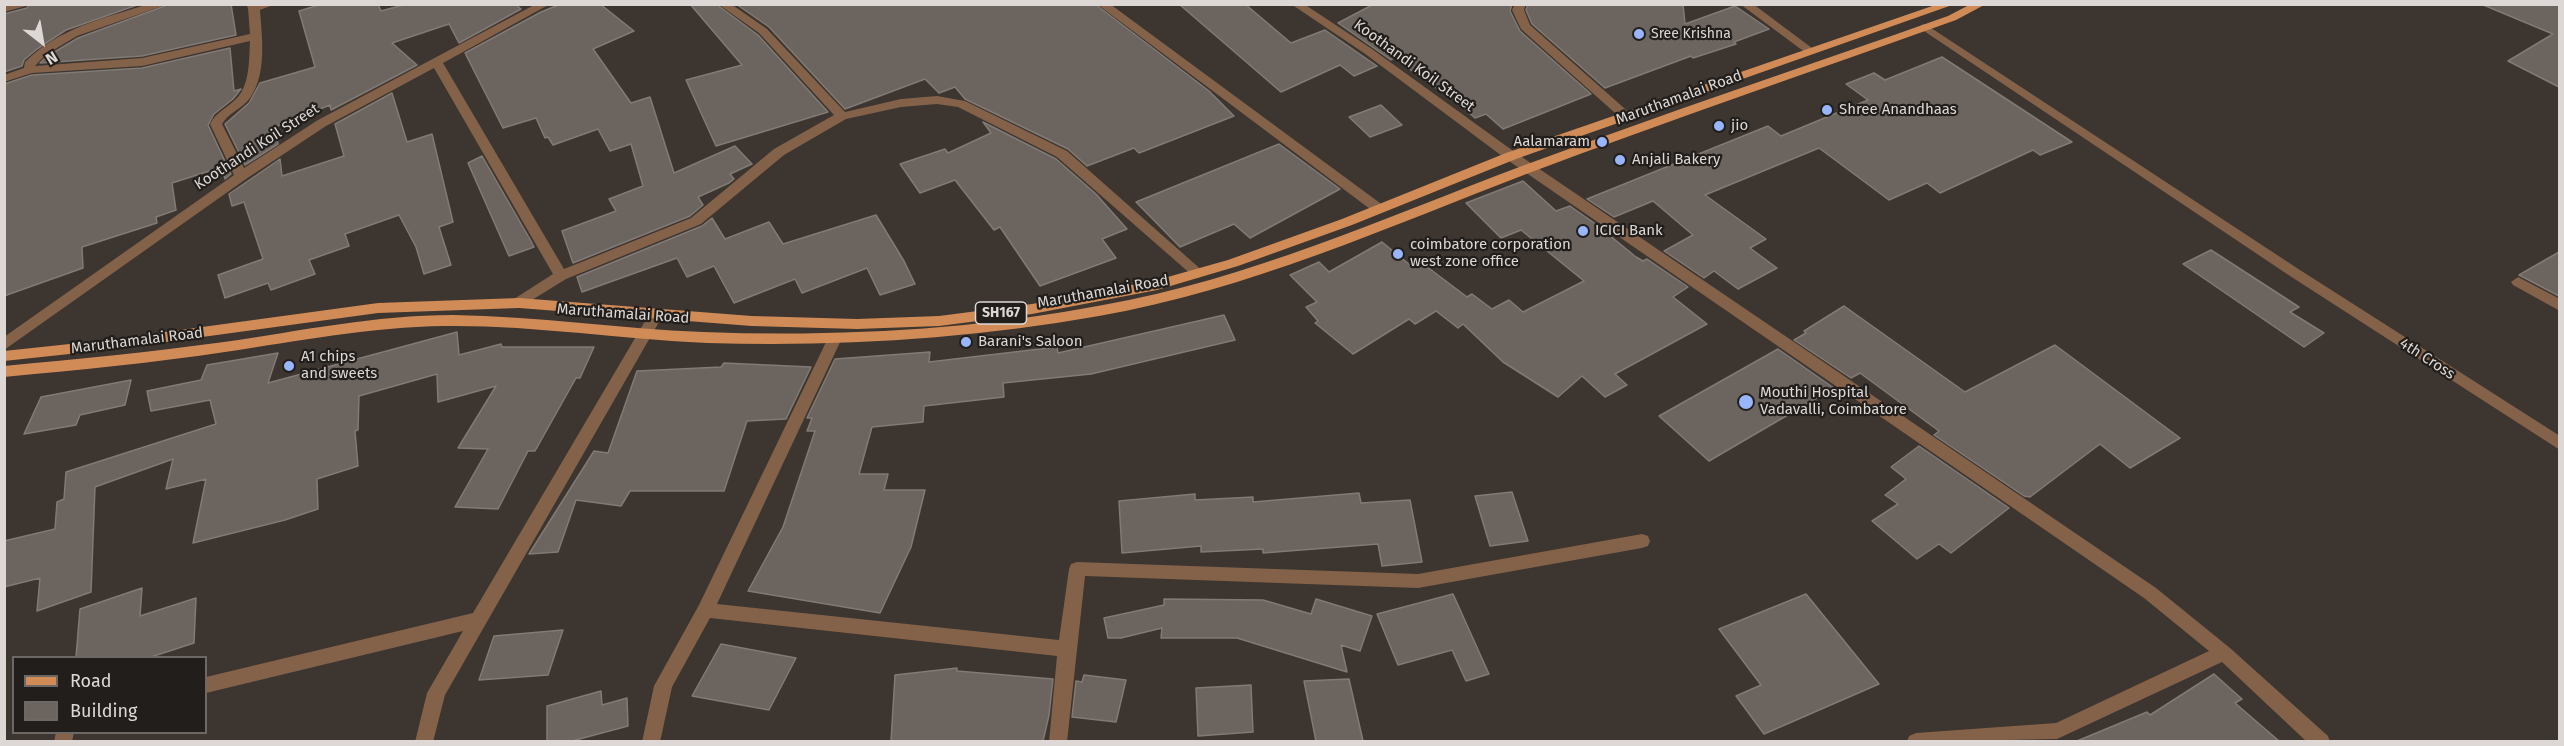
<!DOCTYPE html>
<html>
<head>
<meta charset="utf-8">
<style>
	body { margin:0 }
	#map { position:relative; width:2564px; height:746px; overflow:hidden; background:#3c3530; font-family:"Fira Sans",sans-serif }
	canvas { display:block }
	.frame { position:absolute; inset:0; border:6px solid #ddd8d5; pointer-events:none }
	.legend { position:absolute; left:12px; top:656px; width:195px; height:78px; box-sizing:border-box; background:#211e1b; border:2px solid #6c6865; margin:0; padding:8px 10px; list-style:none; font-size:18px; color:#ddd8d5 }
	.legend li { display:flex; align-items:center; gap:12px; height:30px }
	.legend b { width:30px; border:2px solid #6c6865 }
	.north { position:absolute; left:12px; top:12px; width:60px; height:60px; -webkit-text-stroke:4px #211e1b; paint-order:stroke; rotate:149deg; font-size:16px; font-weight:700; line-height:24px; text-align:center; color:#ddd8d5 }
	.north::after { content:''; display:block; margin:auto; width:21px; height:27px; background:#ddd8d5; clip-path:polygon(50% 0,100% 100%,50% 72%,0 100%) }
</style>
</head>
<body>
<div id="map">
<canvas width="2564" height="746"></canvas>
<div class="frame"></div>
<ul class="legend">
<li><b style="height:8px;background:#d08b56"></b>Road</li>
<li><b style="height:16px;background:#6c645f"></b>Building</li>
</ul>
<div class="north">N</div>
</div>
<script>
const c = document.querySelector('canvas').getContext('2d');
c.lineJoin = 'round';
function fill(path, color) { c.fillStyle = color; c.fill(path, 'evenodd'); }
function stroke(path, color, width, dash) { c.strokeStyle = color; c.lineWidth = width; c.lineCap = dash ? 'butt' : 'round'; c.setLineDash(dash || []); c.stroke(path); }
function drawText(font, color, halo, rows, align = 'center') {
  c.font = font + ' "Fira Sans",sans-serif'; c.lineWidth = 4.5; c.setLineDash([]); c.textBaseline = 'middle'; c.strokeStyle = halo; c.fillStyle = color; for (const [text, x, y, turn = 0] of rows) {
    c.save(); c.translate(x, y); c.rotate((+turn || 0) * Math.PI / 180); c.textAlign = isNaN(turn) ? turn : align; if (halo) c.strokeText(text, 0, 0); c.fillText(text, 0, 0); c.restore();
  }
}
const building = new Path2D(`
	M29,4H140L66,30L37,49L24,60L22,66L4,72V14L27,8Z
	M170,4H231L236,35L142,56L40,63L46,57L78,38Z
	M322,4H378L381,11L407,4H515L521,9L459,43L449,24L392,43L417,65L331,110L330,105L275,127L278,144L245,165L225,124L249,103L260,83L315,67L299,11Z
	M561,4H600L634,31L593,49L631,103L650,97L674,173L735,146L752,164L730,174L734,179L729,183L698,197L703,205L690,216L573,263L562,231L616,211L609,199L643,186L631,144L610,151L598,129L553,145L548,137L545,138L536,118L503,128L465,53L541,12Z
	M690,4H716L758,35L828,112L716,146L686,80L742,65Z
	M736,4H1095L1209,91L1234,116L1139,153L1134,148L1087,166L1068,149L965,99L955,87L939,93L925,79L845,109L769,27Z
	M1179,4H1245L1291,43L1325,30L1377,66L1354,76L1340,65L1281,92Z
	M1374,4H1512L1510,11L1520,31L1591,94L1503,129L1486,114L1475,118L1442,89L1439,90L1394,58L1391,60L1338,23Z
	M1528,4H1683L1685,24L1735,6L1769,29L1734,42L1736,44L1693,58L1691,56L1605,88L1532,24L1526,10Z
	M2481,4H2559V87L2508,61L2553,34Z
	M230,48L234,91L241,89L233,99L214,114L208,125L231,174L225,179L222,167L172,183L176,210L156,217L157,223L82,247L83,268L4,296V84L32,75L142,68Z
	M1942,57L2072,142L2040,155L2033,150L1940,193L1927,183L1889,200L1819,148L1705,195L1766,239L1750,248L1777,268L1738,289L1714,271L1704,278L1664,251L1693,235L1653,201L1614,217L1587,199L1768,126L1781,136L1868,100L1846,84L1874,73L1885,80Z
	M392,93L407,142L432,134L453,222L439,227L451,265L424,274L416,247L399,215L345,234L349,246L309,260L315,274L271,290L268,283L225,298L218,275L263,259L244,202L232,206L229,194L280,159L282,176L344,156L335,124Z
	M1381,105L1402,125L1370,137L1349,117Z
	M983,122L1056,159L1096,194L1127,229L1102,239L1116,258L1040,286L1000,227L994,230L955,180L920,193L900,164L945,149L948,153L991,133Z
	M1279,144L1340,189L1250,238L1234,224L1180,247L1136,202Z
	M482,156L531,241L534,247L509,256L468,163Z
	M1523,181L1556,211L1570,206L1597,225L1636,257L1643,261L1647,259L1688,287L1673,297L1707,324L1615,374L1627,385L1605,397L1582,376L1558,397L1503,362L1463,324L1458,328L1436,311L1415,324L1409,319L1353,354L1315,323L1318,321L1306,307L1317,302L1290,275L1319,262L1329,272L1382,242L1410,265L1418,260L1467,297L1472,294L1492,309L1509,300L1523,312L1584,281L1521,230L1501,238L1466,203Z
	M876,215L904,261L915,284L880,295L867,268L802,293L795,279L734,303L714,266L687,277L677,258L582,292L577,277L702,226L712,218L725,239L769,222L783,244Z
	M2211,250L2299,307L2290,312L2324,333L2304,347L2183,264Z
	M2559,252V296L2519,275Z
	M1844,306L1965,392L2055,345L2180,438L2130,468L2100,444L2030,497L2024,496L1934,435L1939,431L1860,373L1851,378L1794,340L1806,333L1804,331Z
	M1224,315L1235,340L1091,374L1003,383L1004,397L924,406L923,422L872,427L859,474H888L884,490H925L911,547L880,613L748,591L783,527L815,431H807L812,418H807L835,359L930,352L929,362L1057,347L1058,353Z
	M457,332L459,355L501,344L502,347H594L580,378H576L535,451H528L498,509L455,507L488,449L458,448L496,386L438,402L437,374L359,396L358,430L355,431L358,466L317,479L318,509L285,520L193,543L206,479L166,489L173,459L95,487L91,592L37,611L40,578L4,587V541L55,529L57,502L64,499L66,472L216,424L210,400L151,411L147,391L201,380L207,365L278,353L268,383Z
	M1778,349L1834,388L1709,461L1659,416Z
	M724,363L811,367L786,419L747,421L724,491H630L621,506L576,500L558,552L529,554L594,451L608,453L637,371L721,367Z
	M131,380L125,405L80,415L76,425L24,434L41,397Z
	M1919,446L2009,508L1951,553L1939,544L1917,559L1872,521L1898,504L1885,495L1906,479L1891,467Z
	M1512,492L1528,541L1490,546L1475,496Z
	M1359,493L1361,503L1410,500L1422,562L1382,566L1378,544L1263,553V549L1201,552V546L1122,553L1119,501L1195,494V500L1253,497V502Z
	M142,588L140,616L196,598L194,643L151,657H76L80,609Z
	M1453,594L1489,674L1466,681L1452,650L1398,665L1377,614Z
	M1806,594L1879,684L1764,734L1736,696L1761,685L1719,629Z
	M1164,599L1263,600L1311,614L1316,599L1372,616L1360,651L1341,645L1347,672L1237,638H1161L1162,628L1121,638H1108L1104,618L1164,605Z
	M563,630L548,675L479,680L494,636Z
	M721,644L796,658L769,710L692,696Z
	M957,668V671L1053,679L1049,715L1043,741H891L895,675Z
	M2214,674L2242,699L2235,703L2279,741H2077L2147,712L2150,715Z
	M1084,675L1126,680L1116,722L1072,717L1076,681L1082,682Z
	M1349,679L1363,741H1316L1304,681Z
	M1251,685L1253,732L1198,736L1196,688Z
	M601,691L602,705L627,698L628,726L572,741H547V706Z`);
const minor = new Path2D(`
	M27,4L26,6L4,12V5Z
	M149,4H168L77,36L45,55L35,66L142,58L250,34L248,8L246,4H275L260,10C262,38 267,74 250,98C242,109 229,112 222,124L244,168L318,120L536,4H550L443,63L564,269L691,218L774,149L834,115L759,33L718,4H731L767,29L845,112L901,99L937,96L965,101L1067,151L1205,273L1198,278L1193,276L1057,157L958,107L937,104L901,107L846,119L784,155L701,224L566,279L519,308L512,303L514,299L553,274L434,68L326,126L246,179L4,350V337L234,175L210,124C217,111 228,108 238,97C250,83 249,58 250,41L142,66L32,73L4,82V75L24,68L25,62C59,28 104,18 149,4Z
	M1097,4H1110L1384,206L1386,209L1384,212H1374Z
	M1291,4H1304L1372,49L1516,153L2156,588L2230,648L2328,736L2330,742H2307L2222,662L2057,739L1907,742L1909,736L1916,733L2056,723L2209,651L2144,598L1506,159L1364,53Z
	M1515,4H1526L1524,10L1530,25L1632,115L1634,118L1632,121H1624L1521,29L1512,10Z
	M1740,4H1753L1816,51L1810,55L1806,53Z
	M1925,24L2300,270L2560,436V450L2290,276L1921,29V25Z
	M2518,277L2560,299V311L2513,285L2511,282Z
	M656,310L663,315L445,695L433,742H415L427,693L463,631L206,693V677L473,613L651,311Z
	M835,333L842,338L717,604L1059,640L1069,569L1071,564L1077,562L1418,574L1642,534L1648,536L1650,541L1648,546L1642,548L1418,588L1085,576L1067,742H1049L1057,656L710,618L672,687L660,742H642L654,686L699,605L828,338Z
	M56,732H74L72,742H54Z`);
const major = new Path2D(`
	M1938,4H1955L1516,159L1352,225L1238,266L1157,290L1032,314L939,326L857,329L752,326L519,308L378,313L107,350L4,361V351L107,340L378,303L519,298L752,316L857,319L939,316L1032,304L1157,280L1228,260L1342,219L1506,153Z
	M1971,4H1986L1956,20C1814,71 1670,120 1529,173C1388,227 1248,290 1099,316C969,339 838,347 707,343C619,339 532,325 445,326C370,327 299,341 225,352C152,363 78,370 4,377V366C78,359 151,352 224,342C301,331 375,315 453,315C537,316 620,329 703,332C837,337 972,330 1103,305C1249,279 1384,218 1522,166C1663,114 1806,66 1948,16Z`);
const markers = [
	[1639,34,6,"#99b5fd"],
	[1827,110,6,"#99b5fd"],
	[1719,126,6,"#99b5fd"],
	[1602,142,6,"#99b5fd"],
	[1620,160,6,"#99b5fd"],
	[1583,231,6,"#99b5fd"],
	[1398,254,6,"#99b5fd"],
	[966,342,6,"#99b5fd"],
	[289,366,6,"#99b5fd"],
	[1746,402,8,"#99b5fd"]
];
const farPoinames = [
	["Sree Krishna",1651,34]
];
const shields = [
	[1001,313,51]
];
const shieldNames = [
	["SH167",1001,313]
];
const streetNames = [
	["Koothandi Koil Street",1414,66,36],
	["Maruthamalai Road",1679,98,-20],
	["Koothandi Koil Street",257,147,-33],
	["Maruthamalai Road",1103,292,-10],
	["Maruthamalai Road",623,314,4],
	["Maruthamalai Road",137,341,-7],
	["4th Cross",2427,359,33]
];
const poiNames = [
	["Shree Anandhaas",1839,110],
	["jio",1731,126],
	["Aalamaram",1590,142,"right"],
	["Anjali Bakery",1632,160],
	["ICICI Bank",1595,231],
	["coimbatore corporation",1410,245],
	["west zone office",1410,262],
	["Barani's Saloon",978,342],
	["A1 chips",301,357],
	["and sweets",301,374],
	["Mouthi Hospital",1760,393],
	["Vadavalli, Coimbatore",1760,410]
];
fill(building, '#6c645f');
stroke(building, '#827a74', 1.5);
fill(minor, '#84624a');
fill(major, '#d08b56');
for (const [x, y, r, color] of markers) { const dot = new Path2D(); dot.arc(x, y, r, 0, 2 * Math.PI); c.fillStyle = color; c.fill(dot); stroke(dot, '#211e1b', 2); }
drawText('14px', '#ddd8d5', '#211e1b', farPoinames, 'left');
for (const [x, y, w] of shields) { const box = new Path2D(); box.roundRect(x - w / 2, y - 11, w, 22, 4.5); c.fillStyle = '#211e1b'; c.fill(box); stroke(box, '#ddd8d5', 1.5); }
drawText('bold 14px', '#ddd8d5', null, shieldNames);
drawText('15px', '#ddd8d5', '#211e1b', streetNames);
drawText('15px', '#ddd8d5', '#211e1b', poiNames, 'left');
</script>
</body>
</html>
